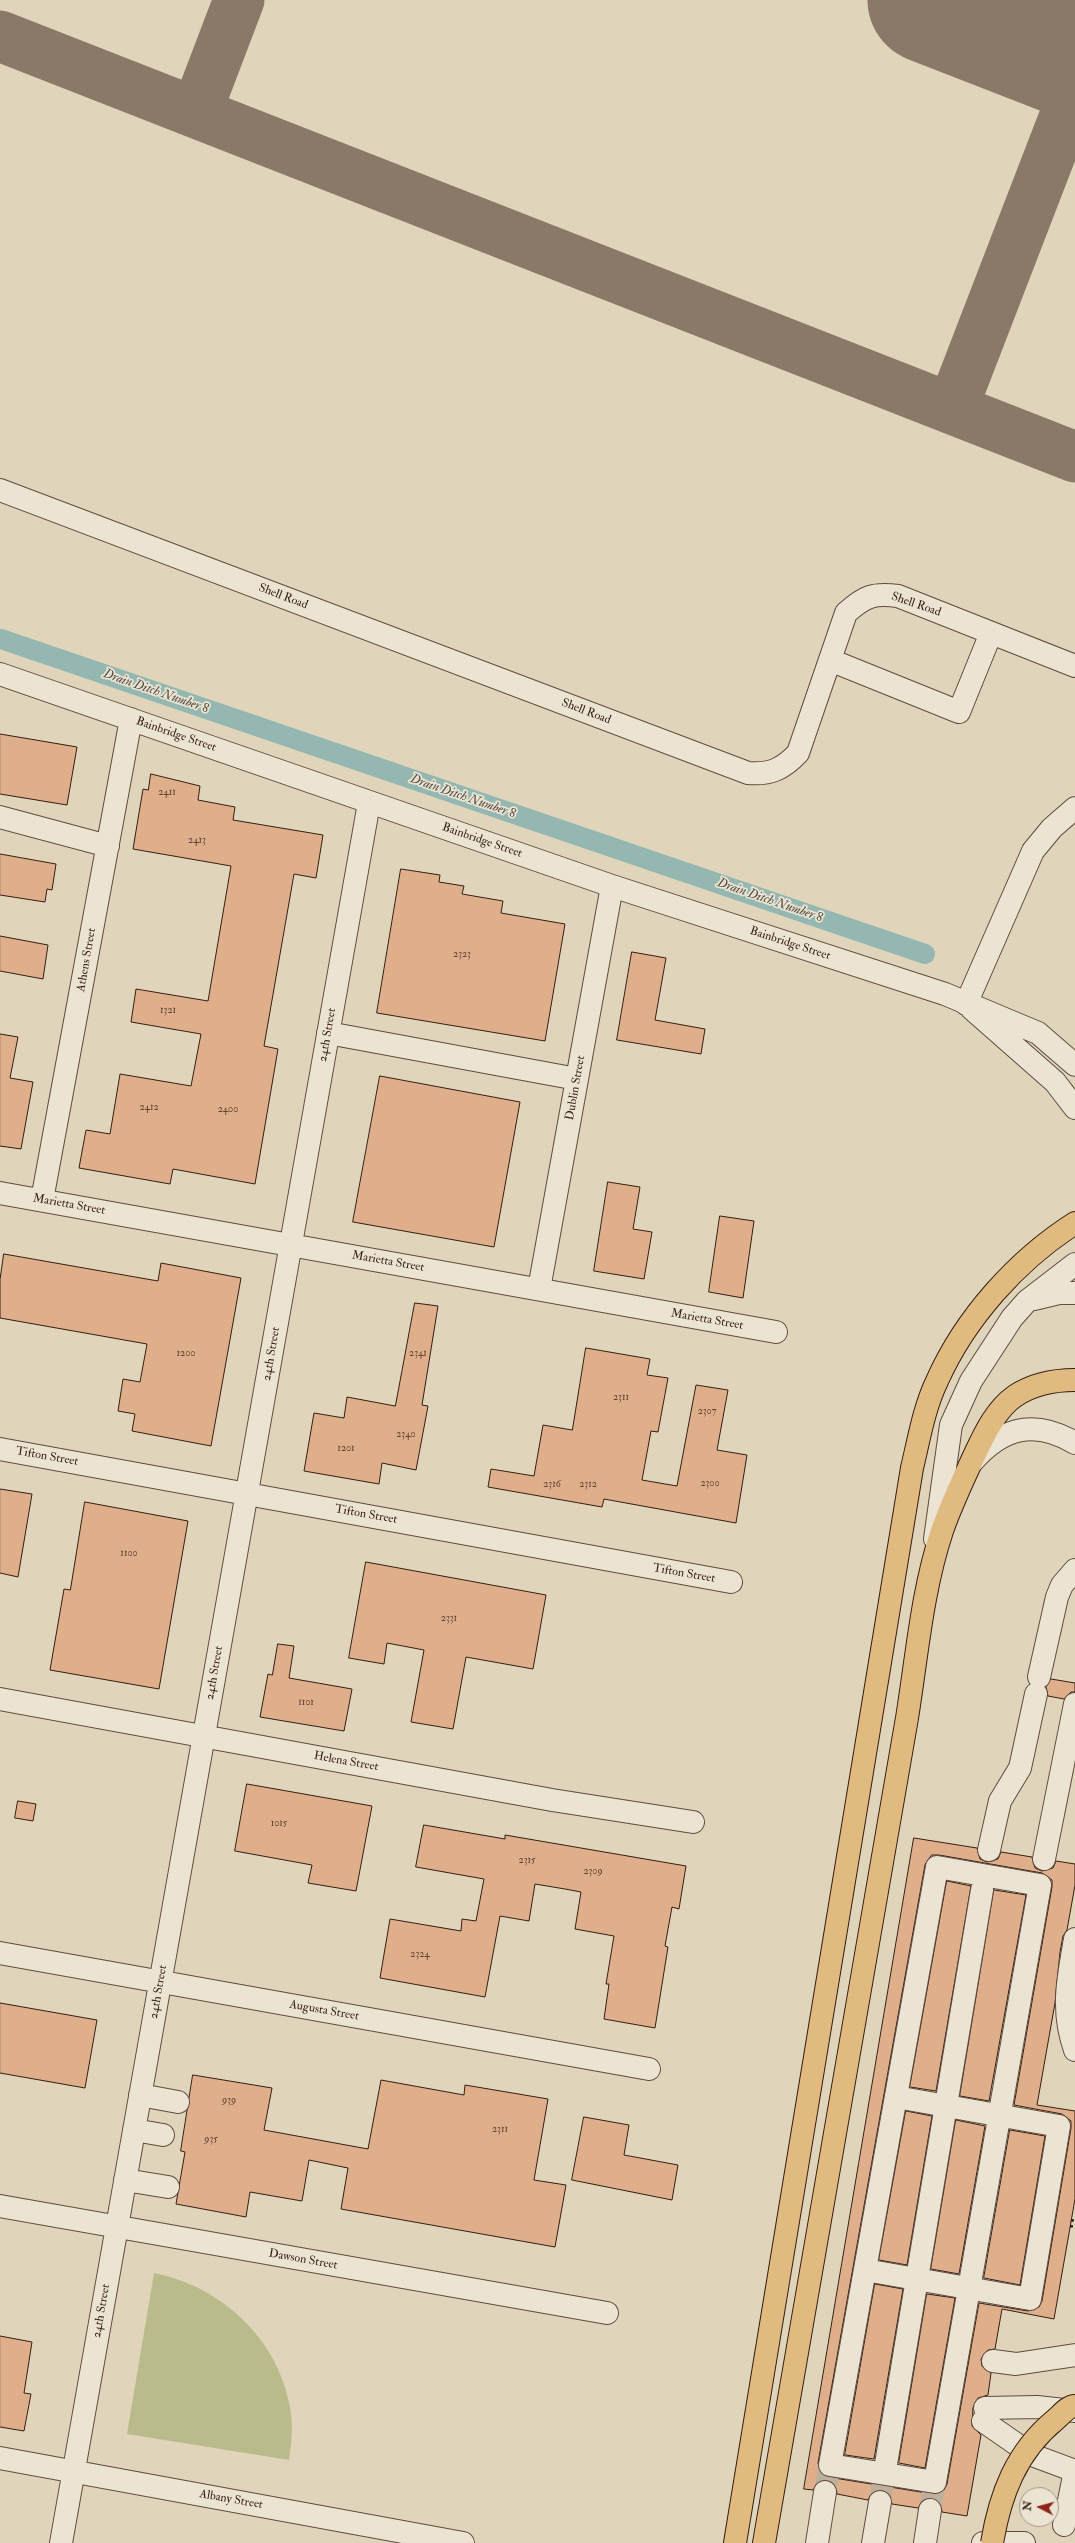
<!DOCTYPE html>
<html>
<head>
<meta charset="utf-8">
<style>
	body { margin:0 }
	#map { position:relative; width:1075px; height:2543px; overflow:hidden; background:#e0d5bb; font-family:"IM FELL Double Pica",serif }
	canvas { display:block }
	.north { position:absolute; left:1019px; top:2487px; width:40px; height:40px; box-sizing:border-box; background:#ebe4d3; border:1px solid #a29487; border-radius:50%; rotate:276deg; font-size:11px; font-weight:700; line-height:16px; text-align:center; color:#351d14 }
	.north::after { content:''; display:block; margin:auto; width:14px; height:18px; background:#8f2418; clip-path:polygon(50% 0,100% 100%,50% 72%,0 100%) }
</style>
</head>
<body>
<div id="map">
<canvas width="1075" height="2543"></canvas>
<div class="north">N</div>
</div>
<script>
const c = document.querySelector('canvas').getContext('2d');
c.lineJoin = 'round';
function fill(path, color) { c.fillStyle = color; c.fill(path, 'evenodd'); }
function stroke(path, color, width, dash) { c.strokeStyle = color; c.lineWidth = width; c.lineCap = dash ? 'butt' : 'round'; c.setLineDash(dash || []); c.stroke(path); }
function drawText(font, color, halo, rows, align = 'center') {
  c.font = font + ' "IM FELL Double Pica",serif'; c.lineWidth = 3.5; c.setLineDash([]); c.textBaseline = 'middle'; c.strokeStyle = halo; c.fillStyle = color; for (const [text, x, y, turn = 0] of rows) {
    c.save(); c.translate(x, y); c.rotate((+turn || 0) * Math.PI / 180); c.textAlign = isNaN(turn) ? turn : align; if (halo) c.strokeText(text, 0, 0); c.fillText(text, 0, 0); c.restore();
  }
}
const green = new Path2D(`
	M154,2273C224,2287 281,2342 291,2414C293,2429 291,2445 289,2460L127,2434Z`);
const canal = new Path2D(`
	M1,639L925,954`);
const taxiway = new Path2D(`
	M0,36L1075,457
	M196,113L239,0
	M952,409L1075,90`);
const runway = new Path2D(`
	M931,0L1075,56`);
const building = new Path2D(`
	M0,734L77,747L67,805L0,794Z
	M151,774L200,786L198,800L235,807L233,820L323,835L316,878L294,874L264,1046L278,1049L255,1184L173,1169L170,1184L79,1168L86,1130L110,1134L120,1074L191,1086L201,1034L131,1022L136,989L208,1001L231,866L133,849L143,789L148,790Z
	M0,854L56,864L52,890L47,889L45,902L0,895Z
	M401,869L440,875L439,882L464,886L462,894L503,901L501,913L565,924L545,1041L377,1013Z
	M0,936L48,945L43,979L0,971Z
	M632,952L666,958L655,1020L705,1029L701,1054L617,1040Z
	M0,1034L18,1037L10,1078L33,1082L21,1149L0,1146Z
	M380,1076L520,1102L494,1247L353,1222Z
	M608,1182L640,1187L633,1229L652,1232L644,1279L594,1271Z
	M720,1216L754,1221L743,1298L709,1292Z
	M4,1254L158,1281L161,1263L241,1278L211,1446L132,1431L135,1414L118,1411L123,1379L140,1382L147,1344L0,1318V1280Z
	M415,1303L438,1306L422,1405L428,1406L416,1470L382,1463L379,1484L304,1471L314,1413L344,1418L347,1397L395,1406Z
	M586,1348L650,1359L647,1375L668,1378L658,1432L651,1431L642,1480L677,1486L696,1385L728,1390L717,1450L747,1455L736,1523L604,1499L602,1507L488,1487L491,1469L534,1476L543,1425L572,1430Z
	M0,1489L32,1494L18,1577L0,1573Z
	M85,1502L188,1521L159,1689L50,1670L64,1589L70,1590Z
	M366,1562L546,1595L533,1669L466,1657L453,1729L411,1722L424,1650L387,1643L384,1664L349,1658Z
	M278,1644L294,1646L289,1678L352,1689L344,1731L260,1717L268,1674L272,1675Z
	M1051,1679L1075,1683V1692H1071L1064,1699L1048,1696L1046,1687Z
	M247,1784L372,1806L356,1891L308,1883L312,1865L235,1851Z
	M18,1801L36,1804L33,1821L15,1818Z
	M424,1825L505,1839V1835L686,1866L679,1909L672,1907L665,1946L668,1947L655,2028L604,2019L609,1984H606L614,1936L575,1929L581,1892L565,1889L535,1884L529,1921L500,1916L485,1997L380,1978L390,1919L461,1931L462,1919L476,1921L484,1879L416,1867Z
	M914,1838L977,1848L980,1859L987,1862L998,1859L1001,1852L1032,1857L1035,1868L1042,1871L1053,1868L1056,1861L1075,1864V1885L1067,1930L1063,1936L1060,1952L1055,2003L1037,2105L1075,2111V2199L1054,2319L1002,2309L995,2349L988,2350L981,2359L982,2366L991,2373L988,2395L978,2398L973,2408L972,2426L981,2435L967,2516L942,2512L941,2505L932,2498L925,2499L918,2508L892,2504L888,2493L882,2490L871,2494L868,2500L837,2494L836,2487L827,2480L820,2481L813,2490L804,2489ZM932,1855H939L1042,1873L1052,1880V1887L1014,2105L1062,2114L1071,2121V2128L1042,2301L1039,2307L1028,2311L979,2303L947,2484L944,2490L933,2494L828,2477L822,2474L818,2463L925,1865Z
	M947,1881L971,1886L936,2091L910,2087Z
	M994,1890L1026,1895L989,2101L960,2096Z
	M0,2003L97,2020L85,2088L0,2073Z
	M193,2075L272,2088L264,2130L368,2149L381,2080L464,2095L465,2085L548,2099L534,2180L566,2185L555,2247L341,2209L348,2168L309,2160L302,2201L250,2192L246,2217L176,2204L185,2152L181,2151Z
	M906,2111L932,2116L907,2265L879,2260Z
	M584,2117L629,2125L624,2155L678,2165L672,2200L572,2180Z
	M956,2120L985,2126L959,2274L931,2269Z
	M1010,2130L1045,2136L1020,2285L984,2278Z
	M875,2284L903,2289L874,2459L845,2455Z
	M927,2294L955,2298L925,2468L899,2463Z
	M0,2336L32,2342L24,2393L31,2394L24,2431L0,2427Z`);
const minorTunnel = new Path2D(`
	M825,2492L833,2445
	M880,2502L886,2464
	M930,2510L938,2463`);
const path = new Path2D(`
	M1071,2220L1075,2221
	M1070,2226L1075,2227`);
const minor = new Path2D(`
	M0,490L748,773C770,775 783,769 798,753L846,613C865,596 873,593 898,596L1075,666
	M830,660L959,712L991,633
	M0,674L612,886L945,994L1038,1033L1075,1065
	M0,817L108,846
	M966,1004L1033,851L1052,828L1075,808
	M972,1009L1055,1082L1075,1108
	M328,1033L577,1079
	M0,1193L776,1332
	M42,1200L131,719
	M539,1289L612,886
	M1034,1299L1059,1293H1075
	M0,1449L731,1582
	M972,1462C1002,1427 1035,1419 1075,1443
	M935,1539L951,1425L971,1381L1012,1318L1027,1301L1075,1264
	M1039,1677L1057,1597L1062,1585L1075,1570
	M0,1699L552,1800L693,1822
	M989,1850L1000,1801L1020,1768L1036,1694
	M1044,1859L1075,1704
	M937,1867L1040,1885L935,2482L830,2465Z
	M1075,1939C1068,1979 1061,2010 1075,2050
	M0,1953L649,2069
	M140,2095L178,2102
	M134,2130L163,2135
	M125,2180L168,2187
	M0,2206L607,2313
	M865,2270L1030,2299L1059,2126L896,2097
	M993,2361L1016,2364L1075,2355
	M985,2408L1037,2407L1075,2411
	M983,2421L1032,2455L1075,2471
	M0,2458L463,2543
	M886,2464L982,1890
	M1064,2525L1075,2471
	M61,2543L369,803
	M817,2543L825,2492
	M873,2543L880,2502
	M925,2543L930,2510
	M983,2543H1024`);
const major = new Path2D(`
	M735,2543L912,1468C919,1439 924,1408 937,1381C965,1318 1017,1260 1075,1223
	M764,2543L907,1718C917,1656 922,1591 942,1531C951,1505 963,1480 974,1456C984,1435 995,1410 1015,1396C1033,1384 1054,1380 1075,1380`);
const majorBridge = new Path2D(`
	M992,2543C1000,2495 1016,2452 1055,2420C1061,2415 1068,2406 1075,2406`);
const numberNames = [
	["2411",167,793],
	["2413",197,841],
	["2323",462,955],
	["1321",168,1011],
	["2412",149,1108],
	["2400",228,1110],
	["1200",186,1354],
	["2341",418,1354],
	["2311",621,1398],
	["2307",707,1412],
	["2340",406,1435],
	["1201",346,1449],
	["2300",710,1484],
	["2316",552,1485],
	["2312",588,1485],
	["1100",129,1554],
	["2331",449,1619],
	["1101",306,1703],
	["1015",279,1824],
	["2315",527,1861],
	["2309",593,1872],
	["2324",420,1955],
	["939",229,2101],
	["2311",500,2130],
	["935",211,2140]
];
const streetNames = [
	["Shell Road",283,597,21],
	["Shell Road",916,605,19],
	["Shell Road",586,712,21],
	["Bainbridge Street",176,735,19],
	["Bainbridge Street",482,841,19],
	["Bainbridge Street",790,944,18],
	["Athens Street",87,960,-80],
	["24th Street",328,1035,-80],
	["Dublin Street",576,1088,-80],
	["Marietta Street",69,1205,10],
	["Marietta Street",388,1262,10],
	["Marietta Street",707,1320,10],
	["24th Street",272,1354,-80],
	["Tifton Street",47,1457,10],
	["Tifton Street",366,1515,10],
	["Tifton Street",684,1574,10],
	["24th Street",215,1673,-80],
	["Helena Street",346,1762,10],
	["24th Street",159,1992,-80],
	["Augusta Street",324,2011,10],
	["Dawson Street",303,2260,10],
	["24th Street",102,2311,-80],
	["Albany Street",231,2500,10]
];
const waterNames = [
	["Drain Ditch Number 8",156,692,19],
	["Drain Ditch Number 8",463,797,19],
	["Drain Ditch Number 8",770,901,19]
];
fill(green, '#babb8b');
stroke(canal, '#94b8b1', 20);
stroke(taxiway, '#8a7968', 51);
stroke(runway, '#8a7968', 127);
fill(building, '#dfaf8c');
stroke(building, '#351d14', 1);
stroke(minorTunnel, '#beb09a', 22, [22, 11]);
stroke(minor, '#604b3e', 24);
stroke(major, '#351d14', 24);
stroke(path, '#351d14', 2.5, [3, 2]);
stroke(minor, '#ebe4d3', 22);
stroke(major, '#e0ba7e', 22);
stroke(majorBridge, '#351d14', 24, []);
stroke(majorBridge, '#e0ba7e', 22);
drawText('10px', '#604232', null, numberNames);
drawText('12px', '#351d14', '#ebe4d3', streetNames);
drawText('italic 13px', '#524c43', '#ebe4d3', waterNames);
</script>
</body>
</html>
